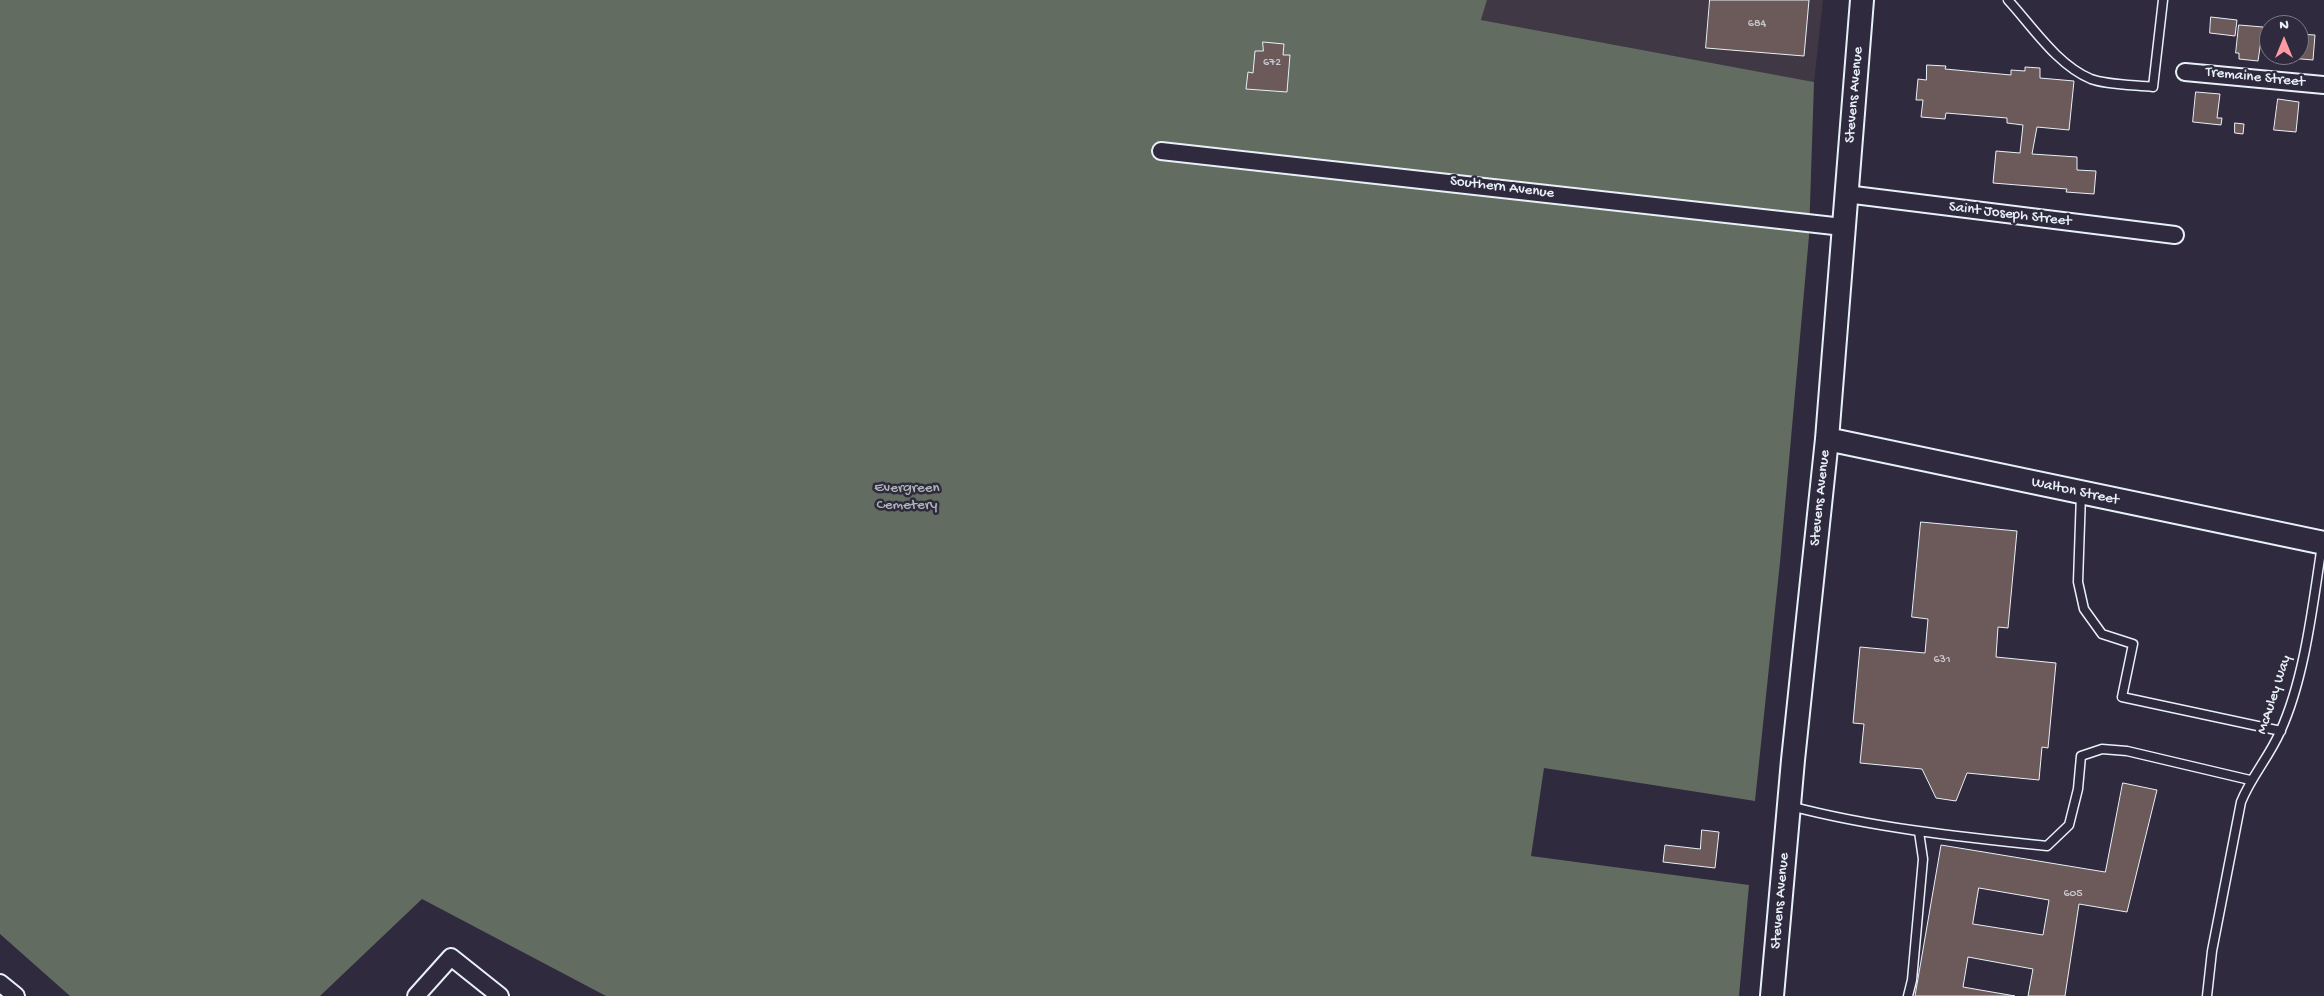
<!DOCTYPE html>
<html>
<head>
<meta charset="utf-8">
<style>
	body { margin:0 }
	#map { position:relative; width:2324px; height:996px; overflow:hidden; background:#2f2a3d; font-family:"Gochi Hand",sans-serif }
	canvas { display:block }
	.north { position:absolute; left:2259px; top:15px; width:50px; height:50px; box-sizing:border-box; background:#2f2a3d; border:1px solid #797a88; border-radius:50%; rotate:0deg; font-size:14px; font-weight:700; line-height:20px; text-align:center; color:#e8f1f8 }
	.north::after { content:''; display:block; margin:auto; width:18px; height:22px; background:#ff9aa2; clip-path:polygon(50% 0,100% 100%,50% 72%,0 100%) }
</style>
</head>
<body>
<div id="map">
<canvas width="2324" height="996"></canvas>
<div class="north">N</div>
</div>
<script>
const c = document.querySelector('canvas').getContext('2d');
c.lineJoin = 'round';
function fill(path, color) { c.fillStyle = color; c.fill(path, 'evenodd'); }
function stroke(path, color, width, dash) { c.strokeStyle = color; c.lineWidth = width; c.lineCap = dash ? 'butt' : 'round'; c.setLineDash(dash || []); c.stroke(path); }
function drawText(font, color, halo, rows, align = 'center') {
  c.font = font + ' "Gochi Hand",sans-serif'; c.lineWidth = 5; c.setLineDash([]); c.textBaseline = 'middle'; c.strokeStyle = halo; c.fillStyle = color; for (const [text, x, y, turn = 0] of rows) {
    c.save(); c.translate(x, y); c.rotate((+turn || 0) * Math.PI / 180); c.textAlign = isNaN(turn) ? turn : align; if (halo) c.strokeText(text, 0, 0); c.fillText(text, 0, 0); c.restore();
  }
}
const built = new Path2D(`
	M1487,0H1823L1814,82L1481,20Z`);
const green = new Path2D(`
	M0,0H1487L1481,20L1814,82L1809,236L1780,562L1755,801L1544,768L1531,856L1749,885L1739,996H606L422,899L320,996H70L0,934Z`);
const building = new Path2D(`
	M1710,0H1809L1804,56L1706,48Z
	M2211,17L2237,20L2235,36L2210,33Z
	M2239,25L2263,27L2258,61L2239,59V53H2236Z
	M2299,34L2315,35L2313,60L2290,58L2291,55H2299Z
	M1263,42L1284,44L1283,55H1290L1287,92L1246,89L1248,72L1253,73L1255,51H1263Z
	M1927,65L1946,66L1945,69L2011,75V70L2025,71V67L2040,68V78L2074,81L2069,130L2037,127L2032,154L2077,157V170L2096,171L2094,194L2066,192L2067,189L1993,183L1996,151L2020,153L2023,125L2007,123V118L1946,113L1945,119L1921,117L1923,100H1916L1918,79L1926,80Z
	M2196,92L2220,94L2217,118H2222L2221,125L2193,122Z
	M2278,99L2299,102L2296,132L2274,130Z
	M2235,123L2244,124L2243,134L2235,133Z
	M1921,522L2017,531L2008,628L1998,627L1996,657L2056,663L2048,748L2042,747L2039,780L1967,773L1956,801L1936,798L1922,769L1860,763L1864,724L1853,723L1860,647L1925,653L1928,619L1912,617Z
	M2123,783L2157,790L2127,912L2079,904L2065,996H2028L2033,969L1968,957L1963,987L2015,996H1915L1941,845L2105,872ZM1979,888L2049,900L2043,935L1973,924Z
	M1702,830L1719,832L1715,868L1663,862L1665,845L1700,849Z`);
const lane = new Path2D(`
	M2008,0C2032,26 2057,65 2091,79C2107,85 2135,85 2153,87L2163,0
	M2081,494L2078,582L2084,609L2102,634L2133,644L2122,697L2281,731
	M1790,806C1874,828 1961,837 2047,846L2069,825L2078,789L2081,756L2102,749L2127,751L2250,780
	M1908,996L1912,980L1923,859L1919,832
	M2207,996L2212,951L2241,802C2251,777 2269,757 2280,732C2305,678 2313,603 2322,545`);
const street = new Path2D(`
	M2185,72L2324,85
	M1161,151L1843,227
	M1846,194L2175,235
	M0,983L16,996
	M416,996L451,957L500,996`);
const secondary = new Path2D(`
	M1827,439L2324,543
	M1772,996L1793,760L1827,439L1862,0`);
const numberNames = [
	["684",1757,24],
	["672",1272,63],
	["631",1942,660],
	["605",2073,894]
];
const streetNames = [
	["Tremaine Street",2255,78,6],
	["Stevens Avenue",1855,95,-85],
	["Southern Avenue",1502,188,7],
	["Saint Joseph Street",2010,215,7],
	["Walton Street",2075,492,12],
	["Stevens Avenue",1821,498,-84],
	["McAuley Way",2275,695,-72],
	["Stevens Avenue",1781,901,-85]
];
const parkNames = [
	["Evergreen",907,489],
	["Cemetery",907,506]
];
fill(built, '#413845');
fill(green, '#626c61');
fill(building, '#6c5959');
stroke(building, '#e8f1f8', 1);
stroke(lane, '#e8f1f8', 11);
stroke(street, '#e8f1f8', 20);
stroke(secondary, '#e8f1f8', 26);
stroke(lane, '#2f2a3d', 8);
stroke(street, '#2f2a3d', 16);
stroke(secondary, '#2f2a3d', 22);
drawText('12px', '#c9cbd0', null, numberNames);
drawText('15px', '#e8f1f8', '#2f2a3d', streetNames);
drawText('15px', '#acb5b4', '#2f2a3d', parkNames);
</script>
</body>
</html>
